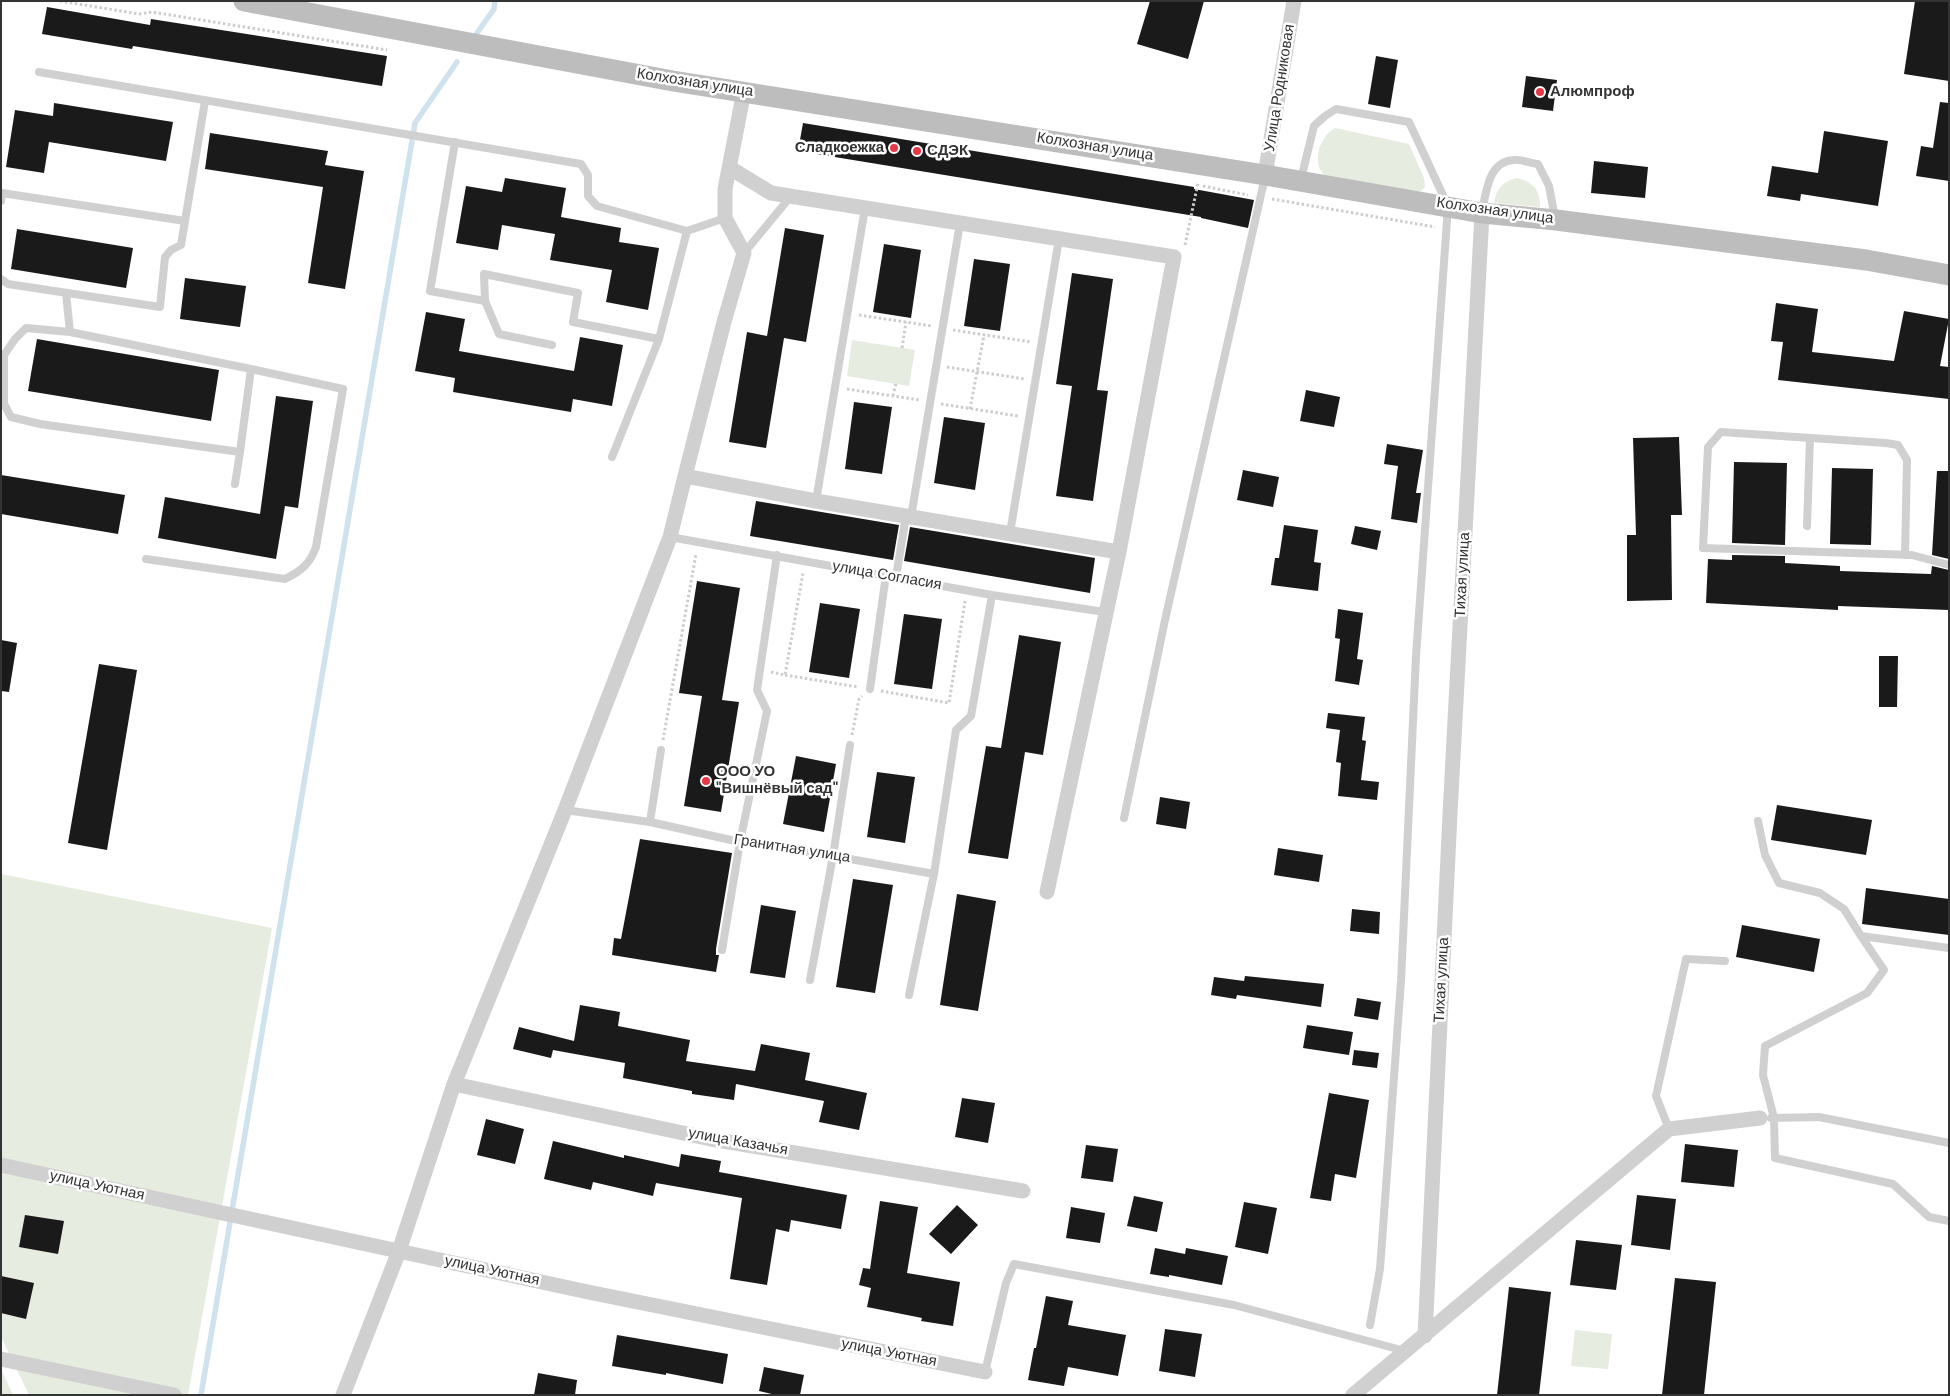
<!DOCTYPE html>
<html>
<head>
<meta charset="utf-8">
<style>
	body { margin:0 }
	#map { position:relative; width:1950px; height:1396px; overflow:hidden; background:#fff; font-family:"DM Sans",sans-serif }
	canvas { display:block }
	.frame { position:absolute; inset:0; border:2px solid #333; pointer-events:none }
</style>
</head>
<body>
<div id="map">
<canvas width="1950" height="1396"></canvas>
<div class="frame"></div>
</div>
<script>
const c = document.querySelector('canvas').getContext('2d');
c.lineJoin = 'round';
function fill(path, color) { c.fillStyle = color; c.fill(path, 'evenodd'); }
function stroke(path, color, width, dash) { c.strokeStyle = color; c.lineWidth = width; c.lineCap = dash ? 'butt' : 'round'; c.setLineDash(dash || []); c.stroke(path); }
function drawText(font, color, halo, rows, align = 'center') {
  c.font = font + ' "DM Sans",sans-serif'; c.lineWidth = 5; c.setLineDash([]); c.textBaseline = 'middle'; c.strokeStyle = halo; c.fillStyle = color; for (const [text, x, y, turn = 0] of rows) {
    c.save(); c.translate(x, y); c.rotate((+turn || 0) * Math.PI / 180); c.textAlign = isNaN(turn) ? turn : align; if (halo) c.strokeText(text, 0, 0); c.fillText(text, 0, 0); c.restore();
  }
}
const green = new Path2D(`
	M1335,128L1409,144L1424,178L1425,187L1420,192L1328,178C1310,166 1318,138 1335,128Z
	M1517,178C1534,183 1540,189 1540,207L1494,203C1497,188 1502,182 1517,178Z
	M852,340L915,350L909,386L847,376Z
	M1,874L272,928L188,1395H29L1,1337Z
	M1575,1330L1612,1334L1608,1369L1571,1366Z
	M1,1369L13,1395H1Z`);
const stream = new Path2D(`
	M477,33L494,9L495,1
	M201,1395L415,123L457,62`);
const building = new Path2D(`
	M1150,1H1204L1188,59L1137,44Z
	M1915,1H1949V81L1904,74Z
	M47,7L150,25L151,19L387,56L382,86L133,46L132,49L42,34Z
	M1376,56L1398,60L1390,108L1368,104Z
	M1526,76L1557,80L1553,111L1522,107Z
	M1940,102L1949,103V181L1916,176L1921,146L1933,148Z
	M54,103L173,122L166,161L49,142L44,173L6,167L15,110L53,116Z
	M803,123L1194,187V189L1254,200L1248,228L1201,218V217L798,151Z
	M1824,131L1888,141L1878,206L1801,194L1800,201L1767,196L1772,166L1818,173Z
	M210,133L328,151L325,165L364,171L345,289L308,283L323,187L205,169Z
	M1594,161L1648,167L1645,198L1591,193Z
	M505,178L566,188L561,217L621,228L619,242L659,248L648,310L606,302L612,270L550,260L555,234L502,225L498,250L456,243L466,186L502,192Z
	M785,228L824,235L806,342L784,338L766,448L729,442L747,332L767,336Z
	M17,229L133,248L126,288L11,269Z
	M884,244L921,250L911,318L873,312Z
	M974,259L1010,264L1000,331L964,326Z
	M1072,273L1113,279L1097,390L1108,391L1093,501L1056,496L1072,386L1056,384Z
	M185,278L246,286L240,327L180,319Z
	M1776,303L1818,309L1812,352L1894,361L1904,311L1949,319L1940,366L1949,367V399L1778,380L1783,342L1771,341Z
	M426,312L465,319L459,351L574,371L580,337L623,345L612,406L573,399L571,412L453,392L455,378L415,371Z
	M37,339L219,370L211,421L28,391Z
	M1306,390L1340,397L1334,427L1300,421Z
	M276,396L313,401L298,508L285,506L276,559L158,538L165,497L260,514Z
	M854,402L892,407L882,474L845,469Z
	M944,417L985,423L975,490L934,483Z
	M1679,437L1682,515H1671L1672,600L1627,601V535H1636L1633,438Z
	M1387,444L1423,450L1416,493H1421L1417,523L1391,519L1398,466L1384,464Z
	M1734,462L1787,463L1785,545L1732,543Z
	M1832,468L1873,469L1871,545L1830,544Z
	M1243,470L1279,477L1273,507L1237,500Z
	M1937,471H1949V559L1932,555Z
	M1,475L125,495L118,534L1,514Z
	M756,501L899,525L893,560L750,536Z
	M1284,525L1318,530L1314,562L1321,563L1318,591L1271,585L1275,558H1279Z
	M1355,526L1381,531L1377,550L1351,544Z
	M910,527L1095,558L1090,593L904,561Z
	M1732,555L1785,556V563L1840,566V571L1931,574L1932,566L1949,570V610L1838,606V610L1706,603L1708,559L1732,560Z
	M697,581L740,588L722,700L739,702L721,812L684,806L702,696L679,693Z
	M820,603L860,609L849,678L809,672Z
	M1338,609L1363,613L1357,659L1363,660L1359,685L1335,681L1340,639L1335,638Z
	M904,614L942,619L932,689L894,684Z
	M1019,635L1061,642L1043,755L1025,752L1008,859L968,853L986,746L1001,748Z
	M1,640L17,643L9,692L1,691Z
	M1879,656H1898L1897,707H1879Z
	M99,664L137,670L107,850L68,843Z
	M1328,713L1365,717L1362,740L1366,741L1361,780L1379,782L1377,800L1338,796L1341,763L1336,762L1340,730L1326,728Z
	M796,756L836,764L824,832L783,824Z
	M877,772L915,777L905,843L867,837Z
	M1160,797L1190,802L1186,829L1156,824Z
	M1777,805L1872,820L1866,855L1771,840Z
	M640,839L732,853L716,949V955H719L716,972L612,955L614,938L621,939Z
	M1278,848L1323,855L1319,882L1274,875Z
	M853,879L893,885L875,993L836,987Z
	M1866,888L1949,899V935L1862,924Z
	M957,894L996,901L978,1011L940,1005Z
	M761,905L796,911L785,978L750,973Z
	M1352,909L1380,912L1379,934L1350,931Z
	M1742,925L1820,939L1814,972L1736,957Z
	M1245,976L1324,984L1321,1007L1237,995L1236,999L1211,995L1214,977L1244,981Z
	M1357,998L1381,1002L1378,1020L1354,1016Z
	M580,1005L620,1012L618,1026L690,1040L686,1061L755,1071L761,1044L810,1053L805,1080L867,1093L859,1130L819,1122L824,1101L736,1084L734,1100L692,1094V1091L623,1078L625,1063L553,1050L551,1058L513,1049L519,1027L574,1041Z
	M1307,1025L1353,1032L1349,1055L1303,1048Z
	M1354,1050L1379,1053L1377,1068L1352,1065Z
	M1329,1093L1369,1100L1356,1178L1335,1174L1331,1201L1310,1198Z
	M962,1098L995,1103L988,1143L955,1137Z
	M486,1119L524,1129L515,1164L477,1155Z
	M553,1141L624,1158V1155L679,1167L681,1154L721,1161L719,1172L847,1195L841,1229L791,1220L789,1232L776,1229L767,1285L730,1279L742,1198L656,1183L653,1196L593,1182L591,1190L544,1179Z
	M1685,1144L1738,1150L1734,1187L1681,1182Z
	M1086,1145L1118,1149L1113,1182L1081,1178Z
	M1637,1195L1676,1199L1670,1250L1631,1245Z
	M1134,1196L1163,1202L1157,1232L1127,1226Z
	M880,1201L918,1207L907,1273L960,1282L953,1326L921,1321L922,1318L867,1307L871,1288L859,1285L863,1268L870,1269Z
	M1244,1202L1277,1208L1268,1254L1235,1247Z
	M957,1205L978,1225L951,1254L929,1234Z
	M1071,1207L1105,1213L1100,1243L1066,1238Z
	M25,1215L64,1221L58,1254L19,1247Z
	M1576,1240L1622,1245L1616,1290L1570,1285Z
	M1155,1248L1185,1254L1186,1248L1228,1256L1222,1285L1169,1275V1277L1150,1274Z
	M1,1276L34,1283L26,1319L1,1313Z
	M1675,1278L1716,1282L1704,1395H1662Z
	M1509,1287L1551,1292L1539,1395H1497Z
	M1046,1296L1073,1301L1068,1325L1126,1335L1118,1376L1068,1367L1064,1386L1028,1380L1034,1348H1036Z
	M1165,1329L1202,1334L1195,1377L1159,1371Z
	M617,1335L728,1354L723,1384L666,1373V1375L612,1366Z
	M764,1367L804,1375L800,1395H776L759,1391Z
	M538,1373L577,1380L575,1395H534Z`);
const path = new Path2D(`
	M60,1L139,14L152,12L387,50
	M1203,186L1248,195
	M1272,199L1435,227
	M1185,245L1198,183
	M859,315L932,326
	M953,330L1031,342
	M902,348L906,322
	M947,367L1025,379
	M847,389L920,400
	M893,396L896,383
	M941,404L1018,416
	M970,409L984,335
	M771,672L785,675L803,573
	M785,675L858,687
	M881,691L949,703L965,601
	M852,735L859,699L862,696
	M663,740L696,554`);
const lane = new Path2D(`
	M39,72L581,164L588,175V196L597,206L687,231L725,218
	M455,142L430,291L485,301L499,334L552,345
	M1301,179L1314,126L1325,116L1336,109L1409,122L1448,206L1416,656L1401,981L1380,1269L1370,1325
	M1,201L2,193L185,221
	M1482,212C1486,193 1488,161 1514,160C1521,159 1530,163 1538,164L1549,186L1555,218
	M744,253L791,196
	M1,279L8,284L160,307L165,257L171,250L181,245L205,101
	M66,293L70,332L26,328L15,339L4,355V404L11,417L40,424L240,452L251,369L70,332
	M485,301L484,274L578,293L573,322L659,339
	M612,457L659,339L687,231
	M235,484L240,452
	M816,501L865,208
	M911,517L960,223
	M1807,526L1810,438
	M1010,533L1059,239
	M670,537L992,595L1105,612
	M1905,555L1907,460L1898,445L1886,443L1721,432L1708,447L1703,548L1912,555L1949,565
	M146,559L285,579C301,571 310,564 316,547L343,389L251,369
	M896,577L906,516
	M870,689L886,575
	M565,810L650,822L740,842L833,856L934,874
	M1124,818L1165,620L1265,177
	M1758,821L1765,855L1779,883L1820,893L1844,909L1861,936
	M650,822L661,750
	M1949,948L1861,936L1884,970L1867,993L1765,1046L1763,1075L1774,1118L1775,1158L1893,1184L1929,1217L1949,1221
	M722,950L740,842L767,711L757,690L777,555
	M810,980L833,856L850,745
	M909,995L934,874L956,730L971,716L992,595
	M1771,1118L1819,1117L1949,1143
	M1669,1129L1656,1096L1686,959L1725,961
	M985,1372L1006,1283L1014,1264L1234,1305L1405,1351`);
const street = new Path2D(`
	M730,168L771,193L1174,257L1119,552L816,501L685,476L724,322L744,253L725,218V189L744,91
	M1265,175L1294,1
	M1047,892L1119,552
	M454,1084L711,1139L1023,1191
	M1,1165L588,1292L985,1372
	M1425,1336L1450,814L1482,213
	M1,1359L174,1395
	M343,1395L399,1251L454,1084L565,810L670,537L685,476
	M1353,1395L1669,1129L1760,1118`);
const secondary = new Path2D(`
	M244,1L673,81L1265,175L1482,213L1556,220L1866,260L1949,275`);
const markers = [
	[1540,92,5,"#e63946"],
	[894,148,5,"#e63946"],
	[917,151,5,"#e63946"],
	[706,781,5,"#e63946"]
];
const streetNames = [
	["Колхозная улица",695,83,9],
	["Улица Родниковая",1280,88,-81],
	["Колхозная улица",1095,147,9],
	["Колхозная улица",1495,211,8],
	["Тихая улица",1463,575,-87],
	["улица Согласия",887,576,10],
	["Гранитная улица",792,849,9],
	["Тихая улица",1442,980,-87],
	["улица Казачья",738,1142,10],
	["улица Уютная",97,1186,12],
	["улица Уютная",492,1271,12],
	["улица Уютная",889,1353,11]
];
const poiNames = [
	["Алюмпроф",1550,92],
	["Сладкоежка",884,148,"right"],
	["СДЭК",927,151],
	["ООО УО",716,772],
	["\"Вишнёвый сад\"",716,789]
];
fill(green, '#e6ecdf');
stroke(stream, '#cfe2ee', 5.5);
fill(building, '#1a1a1a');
stroke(path, '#cdcdcd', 3, [2.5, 2.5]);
stroke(lane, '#d0d0d0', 8);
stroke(street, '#d0d0d0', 15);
stroke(secondary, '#bdbdbd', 21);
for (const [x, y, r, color] of markers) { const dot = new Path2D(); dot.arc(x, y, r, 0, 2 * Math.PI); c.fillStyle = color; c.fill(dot); stroke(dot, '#fff', 2); }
drawText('15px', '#333', '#fff', streetNames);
drawText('bold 15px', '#333', '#fff', poiNames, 'left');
</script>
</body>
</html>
